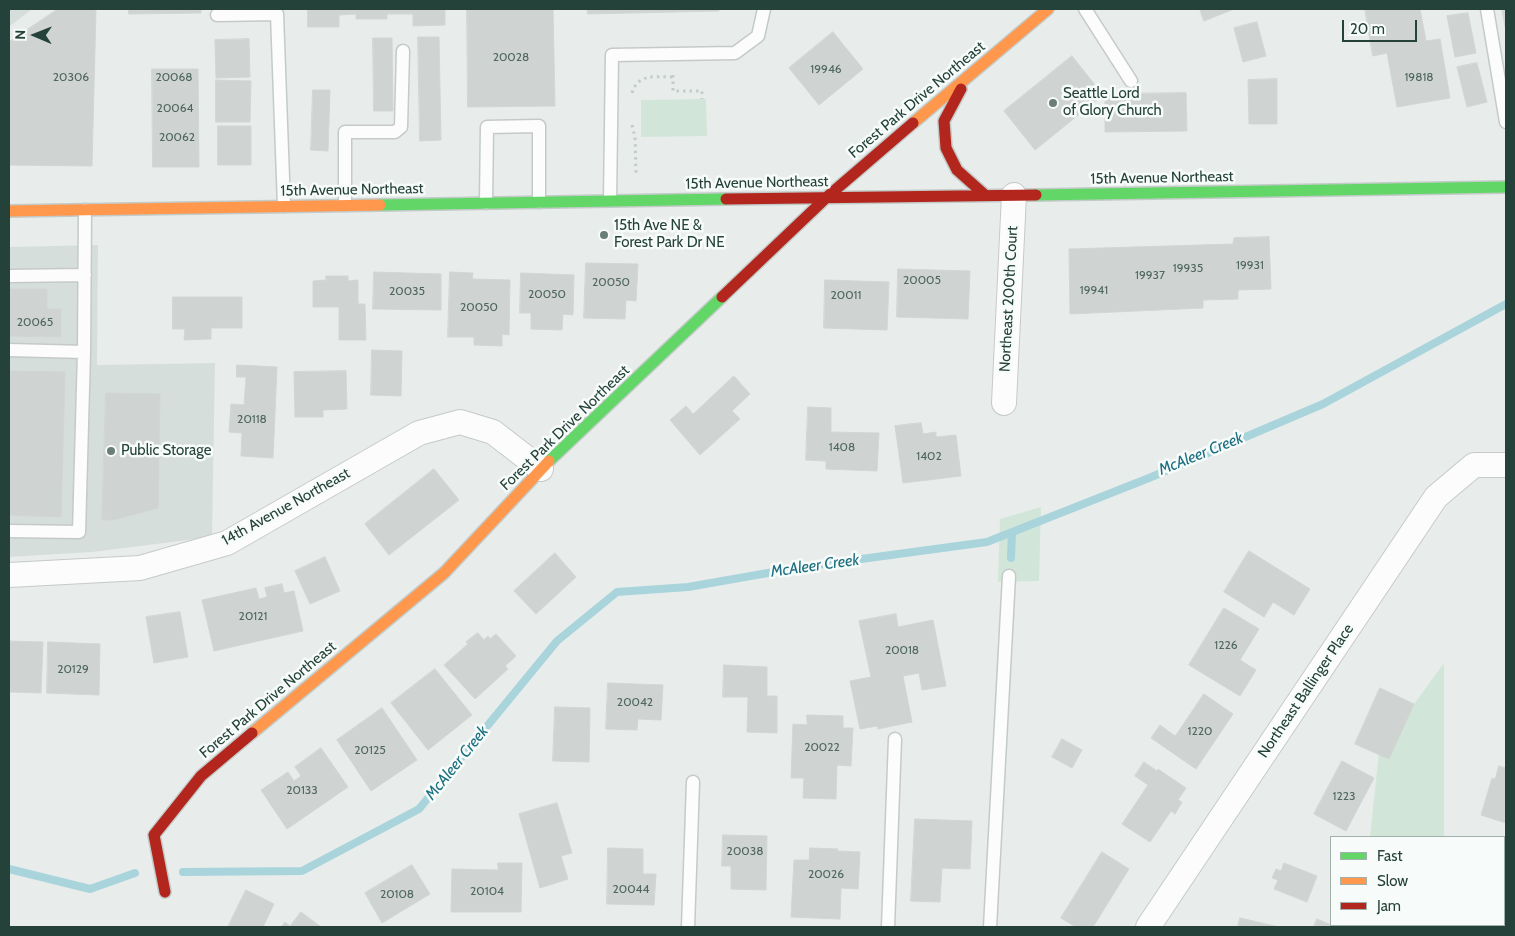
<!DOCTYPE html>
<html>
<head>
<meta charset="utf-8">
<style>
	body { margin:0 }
	#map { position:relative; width:1515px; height:936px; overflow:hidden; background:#e8edeb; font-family:Cabin,sans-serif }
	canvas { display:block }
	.frame { position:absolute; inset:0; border:10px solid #24423a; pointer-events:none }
	.legend { position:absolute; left:1330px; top:836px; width:175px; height:90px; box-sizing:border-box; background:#f7fbf9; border:1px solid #a3b1ad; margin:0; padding:6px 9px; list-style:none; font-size:15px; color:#24423a }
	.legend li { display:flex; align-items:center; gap:10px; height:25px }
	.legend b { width:25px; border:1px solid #a3b1ad }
	.north { position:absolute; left:10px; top:10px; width:50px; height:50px; -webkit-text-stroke:4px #f7fbf9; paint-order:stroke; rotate:271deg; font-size:14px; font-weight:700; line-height:20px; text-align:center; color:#24423a }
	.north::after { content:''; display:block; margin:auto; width:18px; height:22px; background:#24423a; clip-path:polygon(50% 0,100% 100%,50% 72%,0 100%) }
	.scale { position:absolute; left:1342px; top:20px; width:75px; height:22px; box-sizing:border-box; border:2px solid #24423a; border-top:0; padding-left:6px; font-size:15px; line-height:18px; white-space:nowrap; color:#24423a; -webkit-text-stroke:4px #f7fbf9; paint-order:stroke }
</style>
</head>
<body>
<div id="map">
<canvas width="1515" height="936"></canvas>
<div class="frame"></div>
<ul class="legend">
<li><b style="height:6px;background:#63d668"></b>Fast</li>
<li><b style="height:6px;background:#ff974d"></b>Slow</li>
<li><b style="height:6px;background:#b3261e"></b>Jam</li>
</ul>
<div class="north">N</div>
<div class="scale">20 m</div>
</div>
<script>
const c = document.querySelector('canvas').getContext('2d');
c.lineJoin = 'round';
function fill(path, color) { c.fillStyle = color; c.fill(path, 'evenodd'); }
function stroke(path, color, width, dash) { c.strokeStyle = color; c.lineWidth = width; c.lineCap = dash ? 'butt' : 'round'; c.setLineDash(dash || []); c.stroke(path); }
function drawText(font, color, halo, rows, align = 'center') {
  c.font = font + ' Cabin,sans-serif'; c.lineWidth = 5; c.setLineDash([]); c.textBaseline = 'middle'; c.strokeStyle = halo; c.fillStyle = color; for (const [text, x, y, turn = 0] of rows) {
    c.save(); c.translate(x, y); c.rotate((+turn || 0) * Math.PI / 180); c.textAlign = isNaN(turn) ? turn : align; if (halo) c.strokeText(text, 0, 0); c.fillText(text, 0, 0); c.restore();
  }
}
const built = new Path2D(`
	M9,9H32L9,27Z
	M98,245L97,365L215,363L212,537L92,552L9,557V247Z`);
const green = new Path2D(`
	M706,99L707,136L641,137V100Z
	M1041,507L1039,581L998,582L1000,519Z
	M1444,663V837H1370L1379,752Z
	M1360,925H1444V927H1360Z`);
const stream = new Path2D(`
	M1011,558L1012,532
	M9,869L90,889L135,873
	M183,872L302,871L419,809L557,641L617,592L688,587L802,567L987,542L1149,478L1323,404L1506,304`);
const building = new Path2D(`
	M58,9H96L92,166L9,165V42Z
	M129,9H201V13L129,14Z
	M308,9H445V25L413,26V14H387V19H356V14L339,15V27H308Z
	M467,9H553L555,106L468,107Z
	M587,9H719V11L588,14Z
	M1200,9H1234L1204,21Z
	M1365,9H1420L1426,41L1440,39L1450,98L1397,107L1387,53L1373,56Z
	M1502,9H1506V31Z
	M1468,13L1476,53L1455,57L1447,16Z
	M1257,22L1266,56L1243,62L1234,28Z
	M833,32L863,69L819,105L789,68Z
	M418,37H439L441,140L420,141Z
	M373,38H392L393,111H374Z
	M249,39L250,77L216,78L215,40Z
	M1072,56L1103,95L1035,150L1004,111Z
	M1477,63L1487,102L1467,107L1457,67Z
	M152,69H198L199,167H153Z
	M1277,79V124H1249L1248,80Z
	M216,80L251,81L250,122H216Z
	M313,90H330L328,151L311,150Z
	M1186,93L1187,131L1105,132V94Z
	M218,126H251V165H218Z
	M1269,237L1271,289L1238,290V299L1203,300V308L1070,314L1069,249L1233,244L1234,238Z
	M586,263L638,264L636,301L626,300L625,319L584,318Z
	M898,269L970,271L968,319L897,317Z
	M374,272L441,274V310L373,309Z
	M450,272L473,273L472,279L510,280L509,335L502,334V346L474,345V337H448Z
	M521,273L574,275L573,315L563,314L562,330L531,329V313H520Z
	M326,276H348V281L358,280V304H365L366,340H339V307H313V281L326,280Z
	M825,280L889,282L887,330L824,328Z
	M9,289H47V309H61V337L9,336Z
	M173,297H242V328H211V339L184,340L185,329H173Z
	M372,350L402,351L401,396L371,395Z
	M237,365L277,367L273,458L241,456L242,433L229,432L231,404L244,405L246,377H237Z
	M9,371L65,372L61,517L9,515Z
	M346,371L347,409L323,410V417H295L294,372Z
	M734,376L750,394L732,411L740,419L700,455L670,420L686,406L693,414Z
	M106,393L160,394L158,508L113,520H102Z
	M808,407L831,408V432L879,433L877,471L826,469V461L806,460Z
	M921,423L923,434L936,432V437L956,435L961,476L903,483L895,426Z
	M434,469L459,500L389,555L365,524Z
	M1249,551L1310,589L1294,615L1273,602L1264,617L1224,592Z
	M555,553L576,577L536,614L514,591Z
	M325,557L340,591L310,604L295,571Z
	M282,584L284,593L294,591L303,631L214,651L202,600L256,588L259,599L267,597L265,588Z
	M1224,608L1259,629L1240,660L1256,670L1240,696L1189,665Z
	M180,612L188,657L154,663L146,617Z
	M896,614L898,627L933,620L946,686L922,690L919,673L903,676L912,722L878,729L877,726L860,729L850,681L871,677L859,621Z
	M478,633L484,640L488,636L490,639L496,634L516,656L505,666L508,669L475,699L444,665L468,644L466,642Z
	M9,641L43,642L41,693L9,692Z
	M48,642L100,644L99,695L47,693Z
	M724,665L767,667V696H777V733L747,732L748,697H723Z
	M435,669L472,715L428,750L391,703Z
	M608,683L663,685L661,720L638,719L637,730L606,729Z
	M1380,688L1414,704L1389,759L1355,744Z
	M1204,694L1233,714L1196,769L1151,738L1160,725L1175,736Z
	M555,707L590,708L589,762L553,761Z
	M382,708L417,760L371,791L337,740Z
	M807,715L843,716V728H853L851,766L837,765L836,799L803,798L804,778H791L793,724L807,725Z
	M1062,739L1082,750L1072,768L1052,757Z
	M321,748L348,787L287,829L261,790L288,772L294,781L301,776L295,767Z
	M1342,761L1374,778L1346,831L1314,814Z
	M1144,762L1157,771L1158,769L1186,788L1178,800L1182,802L1175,814L1171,811L1150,842L1122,824L1148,785L1135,776Z
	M1499,766L1506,768V823L1481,815L1492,778L1495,779Z
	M557,803L572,853L561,856L568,879L540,888L519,814Z
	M915,819L972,821L970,869L942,868L940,902L911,901Z
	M723,835L767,836L766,890L731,889V866H722Z
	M1504,842H1506V892H1504Z
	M608,848L643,849V874H656L654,905L607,904Z
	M810,848L838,849L837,851L860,852L858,889L841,888L840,919L791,917L794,860H809Z
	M1102,852L1129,869L1093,927H1076L1061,918Z
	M498,863H522L521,912H451L452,869L498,870Z
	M1284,863L1317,876L1307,902L1274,889L1278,880L1272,878L1276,869L1281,871Z
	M412,865L430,894L382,923L365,893Z
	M246,890L274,904L263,927H228Z
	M301,912L321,927H281L285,922L290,926Z
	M1240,918L1279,927H1238Z
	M1317,919L1331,925L1340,927H1314Z`);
const path = new Path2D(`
	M673,75V91H702V99
	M632,93C638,73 655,77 673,77
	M632,125L635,137L636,174`);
const lane = new Path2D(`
	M1085,9L1131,81
	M1487,9L1506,122
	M217,15L277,14L284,206
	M610,200L612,55L735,53L758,36L764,9
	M486,203L487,127L539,126V202
	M345,205V132H395L401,127L403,51
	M9,276L85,275
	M9,350L84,352
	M9,531L79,532L84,352L85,210
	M688,927L693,782
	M888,927L895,739
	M990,927L1009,576`);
const street = new Path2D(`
	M1004,403L1014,195
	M9,575L140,568L227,543L419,433L460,422L493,432L541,469
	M1148,927L1436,497L1474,465H1506`);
const fast = new Path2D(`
	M1036,195L1506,187
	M380,205L726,199
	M549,461L722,297`);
const slow = new Path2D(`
	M913,123L1048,9
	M9,211L380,205
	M252,733L444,573L549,461`);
const jam = new Path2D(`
	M961,89L944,121L946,148L957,170L985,195
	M726,199L1036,195
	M722,297L827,197L913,123
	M165,892L154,835L201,776L252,733`);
const markers = [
	[1053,103,5,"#697e78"],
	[604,235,5,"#697e78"],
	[111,451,5,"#697e78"]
];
const numberNames = [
	["20028",511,57],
	["19946",826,69],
	["20306",71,77],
	["20068",174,77],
	["19818",1419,77],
	["20064",175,108],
	["20062",177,137],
	["19931",1250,265],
	["19935",1188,268],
	["19937",1150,275],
	["20005",922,280],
	["20050",611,282],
	["19941",1094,290],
	["20035",407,291],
	["20050",547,294],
	["20011",846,295],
	["20050",479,307],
	["20065",35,322],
	["20118",252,419],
	["1408",842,447],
	["1402",929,456],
	["20121",253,616],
	["1226",1226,645],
	["20018",902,650],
	["20129",73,669],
	["20042",635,702],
	["1220",1200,731],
	["20022",822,747],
	["20125",370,750],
	["20133",302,790],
	["1223",1344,796],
	["20038",745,851],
	["20026",826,874],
	["20044",631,889],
	["20104",487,891],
	["20108",397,894]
];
const poiNames = [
	["Seattle Lord",1063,94],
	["of Glory Church",1063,111],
	["15th Ave NE &",614,226],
	["Forest Park Dr NE",614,243],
	["Public Storage",121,451]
];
const streetNames = [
	["Forest Park Drive Northeast",917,100,-40],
	["15th Avenue Northeast",1162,178,-1],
	["15th Avenue Northeast",757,183,-1],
	["15th Avenue Northeast",352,190,-1],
	["Northeast 200th Court",1009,299,-87],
	["Forest Park Drive Northeast",565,428,-44],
	["14th Avenue Northeast",286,507,-29],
	["Northeast Ballinger Place",1306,691,-56],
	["Forest Park Drive Northeast",268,700,-40]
];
const waterNames = [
	["McAleer Creek",1201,454,-22],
	["McAleer Creek",815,566,-8],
	["McAleer Creek",457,763,-51]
];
fill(built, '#d6dedb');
fill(green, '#d1e6d8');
stroke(stream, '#a9d4db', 8);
fill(building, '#cfd4d2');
stroke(building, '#d1d6d4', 1);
stroke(lane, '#c5cac8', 15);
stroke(street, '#c5cac8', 26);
stroke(fast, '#c3cbc8', 14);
stroke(slow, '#c3cbc8', 14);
stroke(jam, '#c3cbc8', 14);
stroke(path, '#c3ccca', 3, [2.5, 4]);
stroke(lane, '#fcfcfc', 12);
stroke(street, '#fcfcfc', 24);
stroke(fast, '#63d668', 11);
stroke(slow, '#ff974d', 11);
stroke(jam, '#b3261e', 11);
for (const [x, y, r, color] of markers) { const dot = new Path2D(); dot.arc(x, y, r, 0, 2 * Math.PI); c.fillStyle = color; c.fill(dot); stroke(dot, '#f7fbf9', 2); }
drawText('12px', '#506761', null, numberNames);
drawText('15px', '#24423a', '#f7fbf9', poiNames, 'left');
drawText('15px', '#24423a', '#f7fbf9', streetNames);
drawText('italic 16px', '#1c6f80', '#f7fbf9', waterNames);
</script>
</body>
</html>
